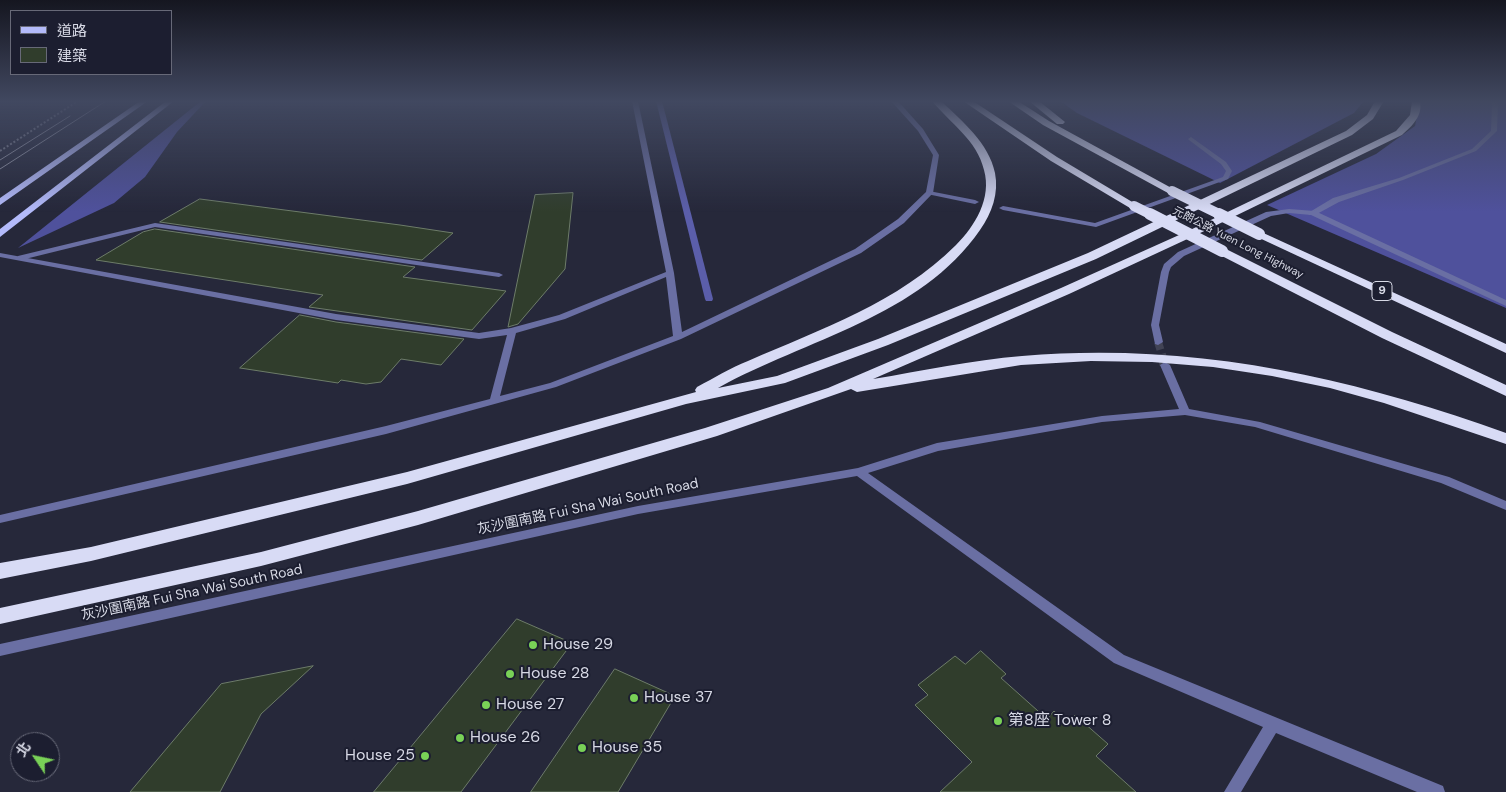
<!DOCTYPE html>
<html>
<head>
<meta charset="utf-8">
<style>
	body { margin:0 }
	#map { position:relative; width:1506px; height:792px; overflow:hidden; background:#26283a; font-family:"DM Sans","Noto Sans TC",sans-serif }
	canvas { display:block }
	.legend { position:absolute; left:10px; top:10px; width:162px; height:65px; box-sizing:border-box; background:#1c1e30; border:1px solid #676978; margin:0; padding:6px 9px; list-style:none; font-size:15px; color:#d7d9e5 }
	.legend li { display:flex; align-items:center; gap:10px; height:25px }
	.legend b { width:25px; border:1px solid #676978 }
	.north { position:absolute; left:10px; top:732px; width:50px; height:50px; box-sizing:border-box; background:#1c1e30; border:1px solid #676978; border-radius:50%; rotate:304deg; font-size:14px; font-weight:700; line-height:20px; text-align:center; color:#d7d9e5 }
	.north::after { content:''; display:block; margin:auto; width:18px; height:22px; background:#79d157; clip-path:polygon(50% 0,100% 100%,50% 72%,0 100%) }
</style>
</head>
<body>
<div id="map">
<canvas width="1506" height="792"></canvas>
<ul class="legend">
<li><b style="height:6px;background:#b3bafa"></b>道路</li>
<li><b style="height:14px;background:#303d2c"></b>建築</li>
</ul>
<div class="north">北</div>
</div>
<script>
const c = document.querySelector('canvas').getContext('2d');
c.lineJoin = 'round';
function fill(path, color) { c.fillStyle = color; c.fill(path, 'evenodd'); }
function stroke(path, color, width, dash) { c.strokeStyle = color; c.lineWidth = width; c.lineCap = dash ? 'butt' : 'round'; c.setLineDash(dash || []); c.stroke(path); }
function drawText(font, color, halo, rows, align = 'center') {
  c.font = font + ' "DM Sans","Noto Sans TC",sans-serif'; c.lineWidth = 4; c.setLineDash([]); c.textBaseline = 'middle'; c.strokeStyle = halo; c.fillStyle = color; for (const [text, x, y, turn = 0] of rows) {
    c.save(); c.translate(x, y); c.rotate((+turn || 0) * Math.PI / 180); c.textAlign = isNaN(turn) ? turn : align; if (halo) c.strokeText(text, 0, 0); c.fillText(text, 0, 0); c.restore();
  }
}
const forest = new Path2D(`
	M201,101H206L177,132L145,177L114,203L18,248Z
	M1060,101H1364L1354,113L1220,183L1077,113Z
	M1420,101H1506V308L1267,205L1376,154L1415,126Z`);
const stream = new Path2D(`
	M656,101H662L713,299L712,301H706L705,299Z`);
const building = new Path2D(`
	M573,193L565,269L518,324L508,327L535,195Z
	M200,199L400,225L453,233L422,260L160,222Z
	M155,229L415,267L403,277L506,291L472,330L309,307L323,295L96,260L143,232Z
	M300,315L336,322L464,339L441,365L401,359L381,382L366,384L341,380L338,383L240,368Z
	M517,619L572,643L461,792H374Z
	M981,651L1006,674L1001,678L1047,719L1054,711L1067,723L1075,715L1108,744L1096,756L1136,792H940L972,762L915,705L928,695L918,685L955,656L965,664Z
	M313,666L261,714L220,792H130L221,684Z
	M615,669L675,696L618,792H531Z`);
const minorTunnelFar1 = new Path2D(`
	M1158,342L1164,361`);
const minorTunnel = new Path2D(`
	M1164,360L1165,365`);
const path = new Path2D(`
	M0,151L78,101`);
const service = new Path2D(`
	M1490,101H1496L1498,104L1497,131L1476,151L1403,180L1339,202L1315,215H1309L1308,213L1333,198L1399,178L1472,149L1491,131L1492,104Z
	M1191,137L1226,162L1232,171L1228,179L1096,227L1003,210L999,208L1003,206L1095,223L1223,177L1226,171L1221,164L1189,140L1188,139Z
	M929,191L975,200L979,202L975,204L927,194V192Z
	M155,223L499,273L503,275L499,277L155,227L21,260L17,258L18,256Z`);
const minor = new Path2D(`
	M632,101H638L674,273L682,332L855,249L898,219L926,192L933,155L918,131L891,101H898L923,129L939,155L933,193L904,223L861,253L681,339L556,387L386,434L0,523V515L386,426L490,399L507,335L479,339L336,320L0,257V253L336,314L479,333L511,328L559,315L666,272ZM666,277L673,336L550,383L500,396L516,333L565,319Z
	M1289,209L1315,211L1506,300V306L1311,215L1289,213L1271,216L1184,256L1171,267L1169,272L1159,325L1163,342L1158,345L1155,344L1151,325L1161,272L1164,264L1178,252L1266,212Z
	M1165,362L1170,365L1189,409L1260,422L1449,477L1506,501V510L1441,483L1255,427L1185,415L1102,422L938,451L868,473L1124,655L1443,786L1445,792H1417L1276,733L1241,792H1224L1263,727L1114,663L857,476L638,514L0,656V644L638,506L858,468L937,443L1102,416L1179,409L1160,365Z`);
const primary = new Path2D(`
	M140,101H148L0,205V198Z
	M166,101H174L0,237V229Z`);
const motorway = new Path2D(`
	M932,101H941C962,121 989,143 995,173C999,193 992,213 980,230C920,317 806,339 718,388L777,376L878,339L1088,253L1346,131L1367,115L1375,101H1384L1373,119L1352,135L1096,259L888,345L785,383L686,404L407,484L91,561L0,579V563L91,547L407,472L696,392L695,390L697,387C714,378 730,368 748,361C821,329 898,303 956,245C975,226 992,198 984,170C977,140 951,124 932,101Z
	M963,101H973L1057,157L1139,206L1134,209L1130,208L1051,161Z
	M1008,101H1018L1049,121L1177,191L1176,193H1168L1043,125Z
	M1029,101H1039L1065,122L1063,124H1057Z
	M1412,101H1420C1423,116 1412,126 1402,135L1196,235L1069,294L873,379C922,371 972,360 1022,356C1193,342 1346,376 1506,433V444L1384,403L1330,388L1272,376L1213,367L1152,362L1091,361L1021,365L857,392L851,389L717,436L418,525L261,566L0,624V608L261,552L418,511L705,428L828,388L1061,288L1188,231L1396,131L1410,115Z
	M1259,231L1506,344V353L1255,236L1253,234Z
	M1222,247L1392,332L1506,385V396L1382,338L1218,254L1216,251L1218,248Z`);
const tram = new Path2D(`
	M0,160L70,116
	M0,169L106,101`);
const motorwayBridgeFar1 = new Path2D(`
	M1172,191L1221,215
	M1134,206L1152,215`);
const motorwayBridge = new Path2D(`
	M1150,214L1222,251
	M1219,214L1259,234`);
const markers = [
	[533,645,5,"#79d157"],
	[510,674,5,"#79d157"],
	[634,698,5,"#79d157"],
	[486,705,5,"#79d157"],
	[998,721,5,"#79d157"],
	[460,738,5,"#79d157"],
	[582,748,5,"#79d157"],
	[425,756,5,"#79d157"]
];
const farStreetnames = [
	["元朗公路 Yuen Long Highway",1238,243,27]
];
const shields = [
	[1382,291,20]
];
const shieldNames = [
	["9",1382,291]
];
const streetNames = [
	["灰沙圍南路 Fui Sha Wai South Road",588,507,-12],
	["灰沙圍南路 Fui Sha Wai South Road",192,593,-12]
];
const nearPoinames = [
	["House 29",543,645],
	["House 28",520,674],
	["House 37",644,698],
	["House 27",496,705],
	["第8座 Tower 8",1008,721],
	["House 26",470,738],
	["House 35",592,748],
	["House 25",415,756,"right"]
];
fill(forest, '#4f519c');
fill(stream, '#5b5eaa');
fill(building, '#303d2c');
stroke(building, '#6d7c69', 1);
stroke(minorTunnelFar1, '#414354', 8, [8, 4.5]);
stroke(minorTunnel, '#414354', 11, [11, 5.5]);
stroke(path, '#818392', 2, [2, 2]);
fill(service, '#6a6fa3');
fill(minor, '#6a6fa3');
fill(primary, '#b3bafa');
fill(motorway, '#d8dbf5');
stroke(tram, '#9496a5', 1);
stroke(motorwayBridgeFar1, '#d8dbf5', 10);
stroke(motorwayBridge, '#d8dbf5', 12);
const sky = c.createLinearGradient(0, 0, 0, 212);
sky.addColorStop(0, '#151620');
sky.addColorStop(0.48, '#414860');
sky.addColorStop(1, '#41486000');
c.fillStyle = sky;
c.fillRect(0, 0, 1506, 212);
for (const [x, y, r, color] of markers) { const dot = new Path2D(); dot.arc(x, y, r, 0, 2 * Math.PI); c.fillStyle = color; c.fill(dot); stroke(dot, '#1c1e30', 2); }
drawText('11px', '#d7d9e5', '#1c1e30', farStreetnames);
for (const [x, y, w] of shields) { const box = new Path2D(); box.roundRect(x - w / 2, y - 9.5, w, 19, 4); c.fillStyle = '#1c1e30'; c.fill(box); stroke(box, '#d7d9e5', 1); }
drawText('bold 12px', '#d7d9e5', null, shieldNames);
drawText('14px', '#d7d9e5', '#1c1e30', streetNames);
drawText('16px', '#d7d9e5', '#1c1e30', nearPoinames, 'left');
</script>
</body>
</html>
